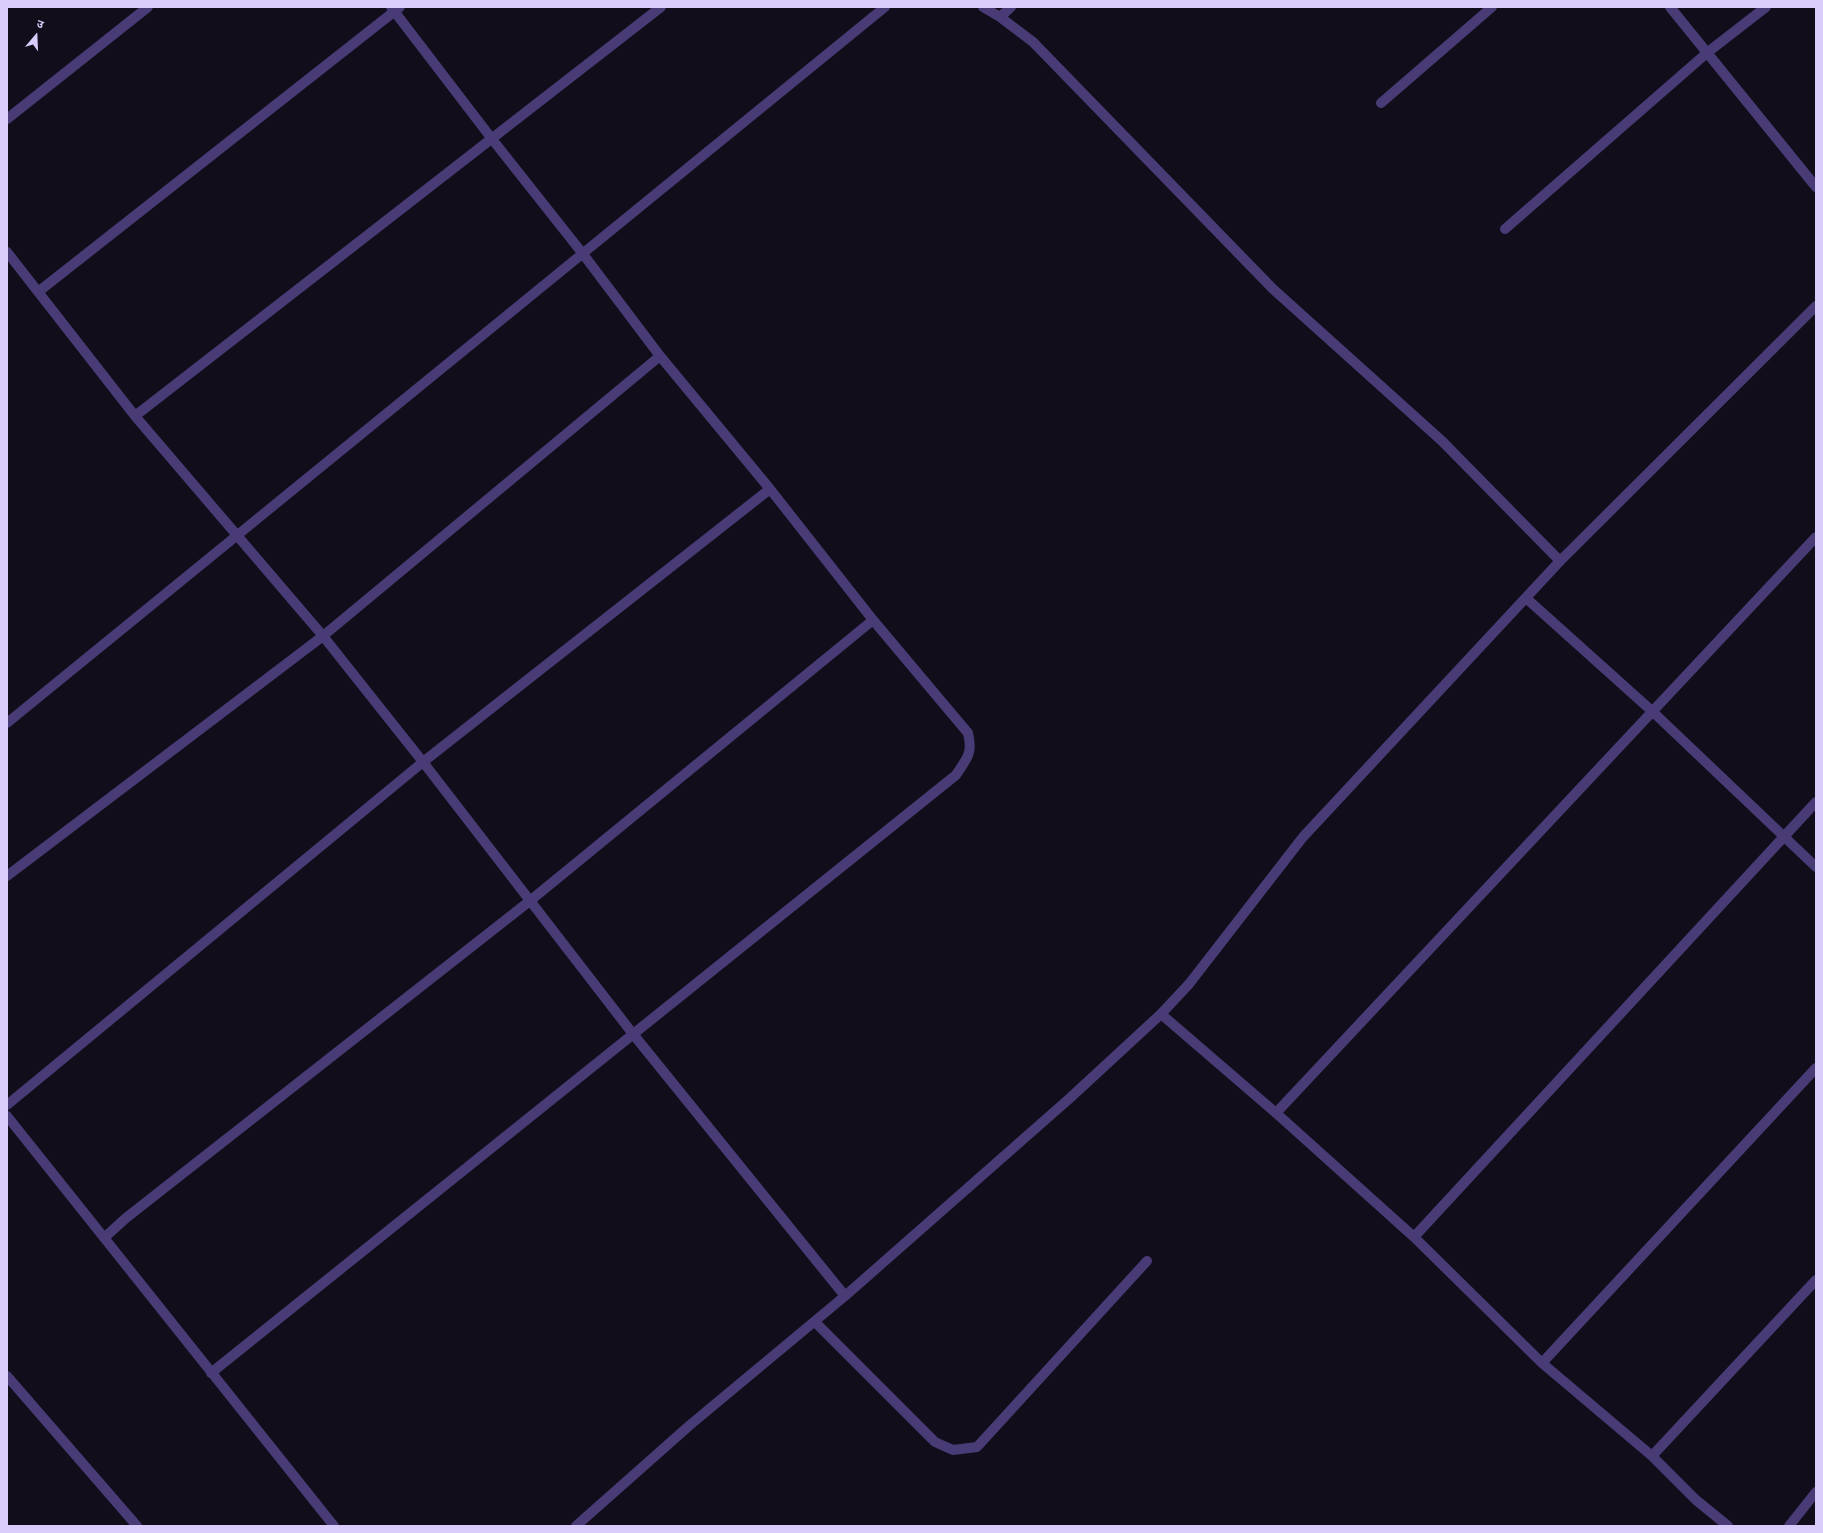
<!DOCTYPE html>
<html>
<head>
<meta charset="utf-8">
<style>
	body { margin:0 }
	#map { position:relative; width:1823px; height:1533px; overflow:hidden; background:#120d1b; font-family:Karla,"Noto Sans Devanagari",sans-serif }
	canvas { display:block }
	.frame { position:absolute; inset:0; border:8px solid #d9ccfa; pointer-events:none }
	.north { position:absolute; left:16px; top:16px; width:40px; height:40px; -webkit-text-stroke:3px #120d1b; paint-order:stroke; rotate:19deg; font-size:11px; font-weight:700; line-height:16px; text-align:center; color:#d9ccfa }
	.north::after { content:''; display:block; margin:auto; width:14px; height:18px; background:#d9ccfa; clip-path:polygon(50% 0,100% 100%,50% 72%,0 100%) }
</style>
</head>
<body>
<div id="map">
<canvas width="1823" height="1533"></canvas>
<div class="frame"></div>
<div class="north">उ</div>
</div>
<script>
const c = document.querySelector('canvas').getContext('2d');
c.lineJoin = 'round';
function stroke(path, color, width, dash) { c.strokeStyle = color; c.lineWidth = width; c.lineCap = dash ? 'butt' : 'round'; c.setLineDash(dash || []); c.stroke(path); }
const lane = new Path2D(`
	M815,1322L935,1442L953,1450L977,1447L1147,1261
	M7,1376L137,1526`);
const street = new Path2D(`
	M983,7L1000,17L1033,42L1273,289L1442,441L1560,561
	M1670,7L1816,187
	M1000,17L1011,7
	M1381,103L1492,7
	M7,119L148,7
	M1505,229L1708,52L1766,7
	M7,252L135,416L323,636L423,762L633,1034L845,1296
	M38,292L400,7
	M135,416L661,7
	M1526,598L1653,712L1816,867
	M7,723L885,7
	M7,876L323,636L660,356
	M1161,1014L1276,1113L1414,1237L1542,1363L1652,1456L1696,1500L1728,1526
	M7,1105L423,762L770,489
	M1276,1113L1816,537
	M7,1116L334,1526
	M1414,1237L1816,802
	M104,1238L126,1218L531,900L873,620
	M1542,1363L1816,1068
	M211,1373L956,775C967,758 973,754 968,733L873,620L770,489L660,356L583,254L492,139L391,7
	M1652,1456L1816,1280
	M576,1526L690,1425L845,1296L1070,1098L1161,1014L1189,984L1303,837L1560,561L1816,306
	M1789,1526L1816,1492`);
stroke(lane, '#493c76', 10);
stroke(street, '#493c76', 10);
</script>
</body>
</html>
